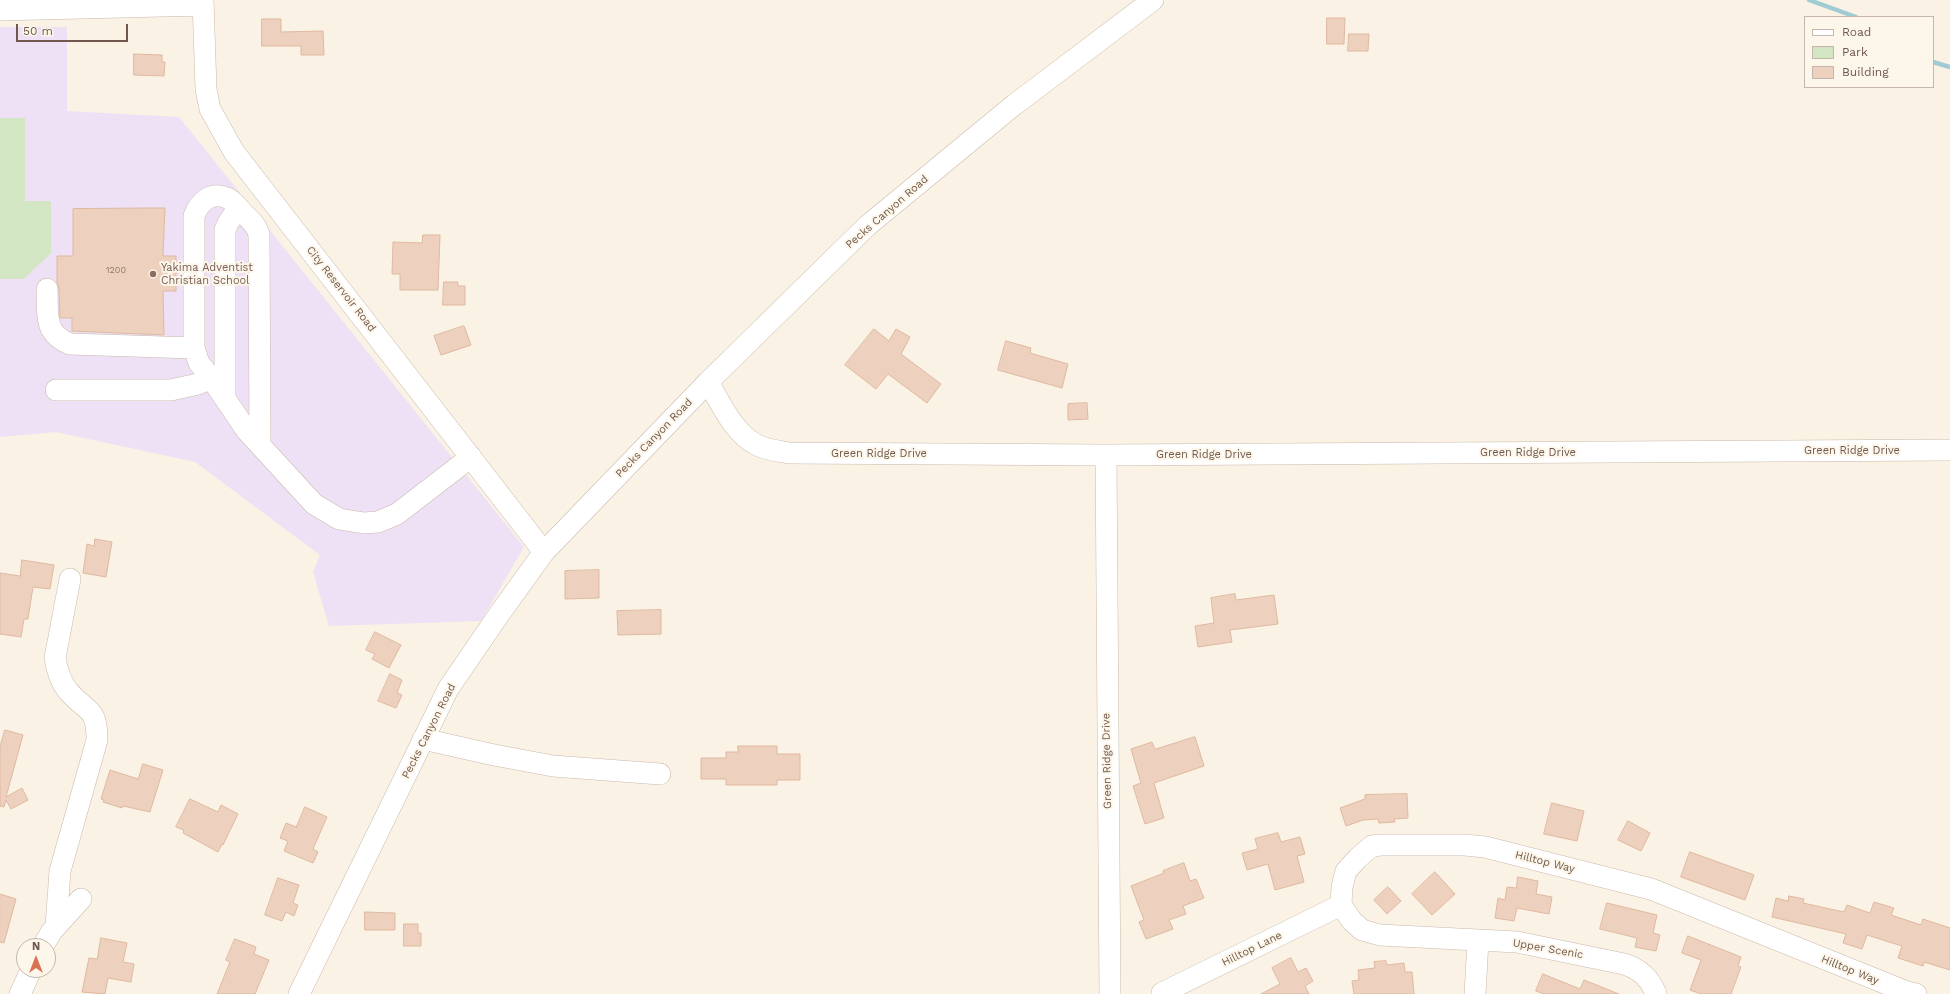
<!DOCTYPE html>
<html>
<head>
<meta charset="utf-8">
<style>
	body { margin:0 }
	#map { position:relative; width:1950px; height:994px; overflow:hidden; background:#faf2e4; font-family:"Work Sans",sans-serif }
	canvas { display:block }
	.legend { position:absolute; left:1804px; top:16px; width:130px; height:72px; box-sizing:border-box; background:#fdf6ea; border:1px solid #c5b7ab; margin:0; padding:5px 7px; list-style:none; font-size:12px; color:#70594c }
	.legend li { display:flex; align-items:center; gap:8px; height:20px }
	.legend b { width:20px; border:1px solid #c5b7ab }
	.north { position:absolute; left:16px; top:938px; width:40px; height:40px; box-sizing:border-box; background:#fdf6ea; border:1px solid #c5b7ab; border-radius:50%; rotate:0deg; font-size:11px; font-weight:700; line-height:16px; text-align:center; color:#70594c }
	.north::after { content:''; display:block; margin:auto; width:14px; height:18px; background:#db7152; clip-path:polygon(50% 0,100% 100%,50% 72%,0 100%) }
	.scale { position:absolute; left:16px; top:24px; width:112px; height:18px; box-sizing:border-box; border:2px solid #70594c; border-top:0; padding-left:5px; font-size:12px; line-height:14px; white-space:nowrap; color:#70594c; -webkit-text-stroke:3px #fdf6ea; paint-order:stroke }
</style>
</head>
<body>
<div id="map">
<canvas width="1950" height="994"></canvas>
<ul class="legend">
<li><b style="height:5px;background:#fff"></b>Road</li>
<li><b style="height:11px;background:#d2e6c4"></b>Park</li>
<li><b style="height:11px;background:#edd1be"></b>Building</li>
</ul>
<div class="north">N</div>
<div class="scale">50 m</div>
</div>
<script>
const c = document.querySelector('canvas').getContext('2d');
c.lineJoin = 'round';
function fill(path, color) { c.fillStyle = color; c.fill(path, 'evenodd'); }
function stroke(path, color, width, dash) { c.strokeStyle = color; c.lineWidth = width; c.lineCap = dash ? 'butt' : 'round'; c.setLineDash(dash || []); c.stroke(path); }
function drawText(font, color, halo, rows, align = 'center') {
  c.font = font + ' "Work Sans",sans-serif'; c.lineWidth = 4; c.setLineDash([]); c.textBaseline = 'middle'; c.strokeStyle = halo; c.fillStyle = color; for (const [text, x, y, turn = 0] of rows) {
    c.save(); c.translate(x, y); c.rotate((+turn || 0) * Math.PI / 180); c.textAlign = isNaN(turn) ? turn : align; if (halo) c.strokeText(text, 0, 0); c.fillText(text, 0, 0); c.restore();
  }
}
const education = new Path2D(`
	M0,27H67V111L179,117L524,547L481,621L329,626L313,572L320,555L195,462L56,432L0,437Z`);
const green = new Path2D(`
	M0,118H25V201H51V253L24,279H0Z`);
const stream = new Path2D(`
	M1809,0L1856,17
	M1933,62L1950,67`);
const building = new Path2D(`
	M1327,18H1345L1344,44H1327Z
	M262,19H281V32L323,31L324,55H301V46H262Z
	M1349,34H1369L1368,51H1348Z
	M134,54L162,55V62H165L164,76L134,75Z
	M148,208H165L163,256H176V291H163L164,335L72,331V318H60L59,289L57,282V256H73V209Z
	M423,235H440L438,290H400V274H392L393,242L422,243Z
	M444,282H458V286H465V305H443Z
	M464,326L471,345L441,355L434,336Z
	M874,329L889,341L896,329L910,337L901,354L941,384L927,403L888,374L876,389L845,365Z
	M1006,341L1031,348L1030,353L1068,364L1062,388L998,370Z
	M1087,403L1088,419L1068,420V404Z
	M95,539L112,542L106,577L83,573L87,544L94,546Z
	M22,560L54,565L50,589L33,587L28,619H24L21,637L0,634V573L20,576Z
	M599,570V598L565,599V571Z
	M1235,594L1236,600L1274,595L1278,624L1230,630L1232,642L1198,647L1195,626L1214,623L1211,598Z
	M661,610V634L618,635L617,611Z
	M375,632L401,645L389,668L372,659L375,654L366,650Z
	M390,674L402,680L397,693L402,695L396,708L378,701Z
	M5,730L23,735L6,797L22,788L28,800L11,809L6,800L4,807L0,806V747Z
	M1195,737L1204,766L1154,783L1164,818L1145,824L1133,786L1141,783L1131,749L1152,742L1155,749Z
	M738,746H777V754H800V780H777V785H726V779H701V758H726V752H738Z
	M143,764L163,770L150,812L123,806L122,808L103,802L104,800L101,799L110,770L138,779Z
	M1407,794L1408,818L1394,819L1395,822L1379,823L1378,819L1363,820L1346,826L1340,808L1365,799V795Z
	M190,799L218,812L221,805L238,814L223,845L222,844L218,852L183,833L184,830L176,827Z
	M1552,803L1584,811L1577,841L1544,834Z
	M305,807L327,817L313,849L318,852L313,863L284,851L288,841L280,838L286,823L296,827Z
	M1628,821L1650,833L1641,851L1618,840Z
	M1278,833L1281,842L1300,837L1305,854L1297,856L1304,882L1275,890L1268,864L1247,870L1242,853L1258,849L1255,839Z
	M1690,852L1754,875L1745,900L1681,877Z
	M1184,863L1190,881L1196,879L1204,898L1183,906L1186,914L1169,920L1173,929L1146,939L1139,922L1144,920L1131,886L1164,873L1163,871Z
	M1435,872L1455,894L1432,915L1412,894Z
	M1518,877L1538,881L1536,894L1552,897L1549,914L1517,908L1514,921L1495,918L1498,898L1505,900L1507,887L1516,888Z
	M278,878L299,885L293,903L298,905L294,916L286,912L282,921L265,915Z
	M1388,887L1401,901L1387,914L1374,900Z
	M0,894L16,899L4,943L0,942Z
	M1789,896L1804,899L1803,903L1844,912L1847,905L1870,913L1874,902L1894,908L1891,915L1921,925L1923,919L1950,928V970L1924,962L1923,966L1898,958L1902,946L1867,935L1862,949L1843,943L1846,934L1772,917L1776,898L1788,901Z
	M1607,903L1657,915L1653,933L1660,935L1656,951L1635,947L1637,938L1600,929Z
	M365,912L395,913V930H365Z
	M404,924H418V933H421V946H404Z
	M1688,936L1741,957L1738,966L1741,967L1731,994H1701L1690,990L1701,960L1682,953Z
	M101,938L127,943L123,962L134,964L131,982L108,978L105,994L82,992L89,958L97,959Z
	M235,939L256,947L254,954L269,960L255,994H217L230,962L226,960Z
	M1291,958L1298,972L1306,968L1313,981L1305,986L1309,994H1261L1280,984L1272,968Z
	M1386,961L1387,965L1404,963L1405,972H1412L1414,994H1354L1352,981L1359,980L1358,970L1375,968L1374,962Z
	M1543,974L1580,989L1584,980L1619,994H1544L1536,991Z`);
const minor = new Path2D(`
	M203,0L206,89L210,109L234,152L544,552
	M0,10L203,5
	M47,289C48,314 43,333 70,344L194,348
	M211,378L199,363L194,348V216C199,202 211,191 227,198C233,200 239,208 243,213C250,220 256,224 259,234L260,445
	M708,382C721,403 733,433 757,445C767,450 778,451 789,453L1106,455L1950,450
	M56,390H171L198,384L211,378L247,431L314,504L339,519L364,523L378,522L397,514L471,457
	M225,399V230L228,223L238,208
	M1106,455L1110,994
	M423,739L494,755L553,766L660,774
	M56,926L60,871L97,740C97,706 87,713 69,692C60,682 57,670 55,658L70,579
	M43,946L52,931L81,899
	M1162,993L1341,905
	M20,994L31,970
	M299,994L448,689L500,613L544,552L708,382L867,226L1014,105L1153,0
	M1475,994L1478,941
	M1656,994C1650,978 1640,969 1624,964L1517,942L1380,935L1362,930L1352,921L1341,905L1342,887L1346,871L1358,858L1372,846L1381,845H1465L1485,847L1651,889L1907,992L1916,994`);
const markers = [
	[153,274,4,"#8d6e63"]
];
const numberNames = [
	["1200",116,270]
];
const streetNames = [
	["Pecks Canyon Road",887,212,-41],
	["City Reservoir Road",341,289,52],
	["Pecks Canyon Road",654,438,-46],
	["Green Ridge Drive",1852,451],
	["Green Ridge Drive",1528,453],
	["Green Ridge Drive",879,454],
	["Green Ridge Drive",1204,455],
	["Pecks Canyon Road",429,731,-63],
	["Green Ridge Drive",1107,761,-91],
	["Hilltop Way",1545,862,14],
	["Hilltop Lane",1252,949,-26],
	["Upper Scenic",1548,949,10],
	["Hilltop Way",1850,970,22]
];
const educationNames = [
	["Yakima Adventist",161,268],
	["Christian School",161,281]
];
fill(education, '#eee1f6');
fill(green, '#d2e6c4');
stroke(stream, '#a1cbd3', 4.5);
fill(building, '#edd1be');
stroke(building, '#dfb89f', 1);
stroke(minor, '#cab9ab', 22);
stroke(minor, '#fff', 21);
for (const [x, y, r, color] of markers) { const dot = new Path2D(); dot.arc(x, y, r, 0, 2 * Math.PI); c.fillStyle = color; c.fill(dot); stroke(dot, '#fdf6ea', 1.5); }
drawText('9px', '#8f7768', null, numberNames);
drawText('11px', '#70594c', '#fdf6ea', streetNames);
drawText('11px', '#785e54', '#fdf6ea', educationNames, 'left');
</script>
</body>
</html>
